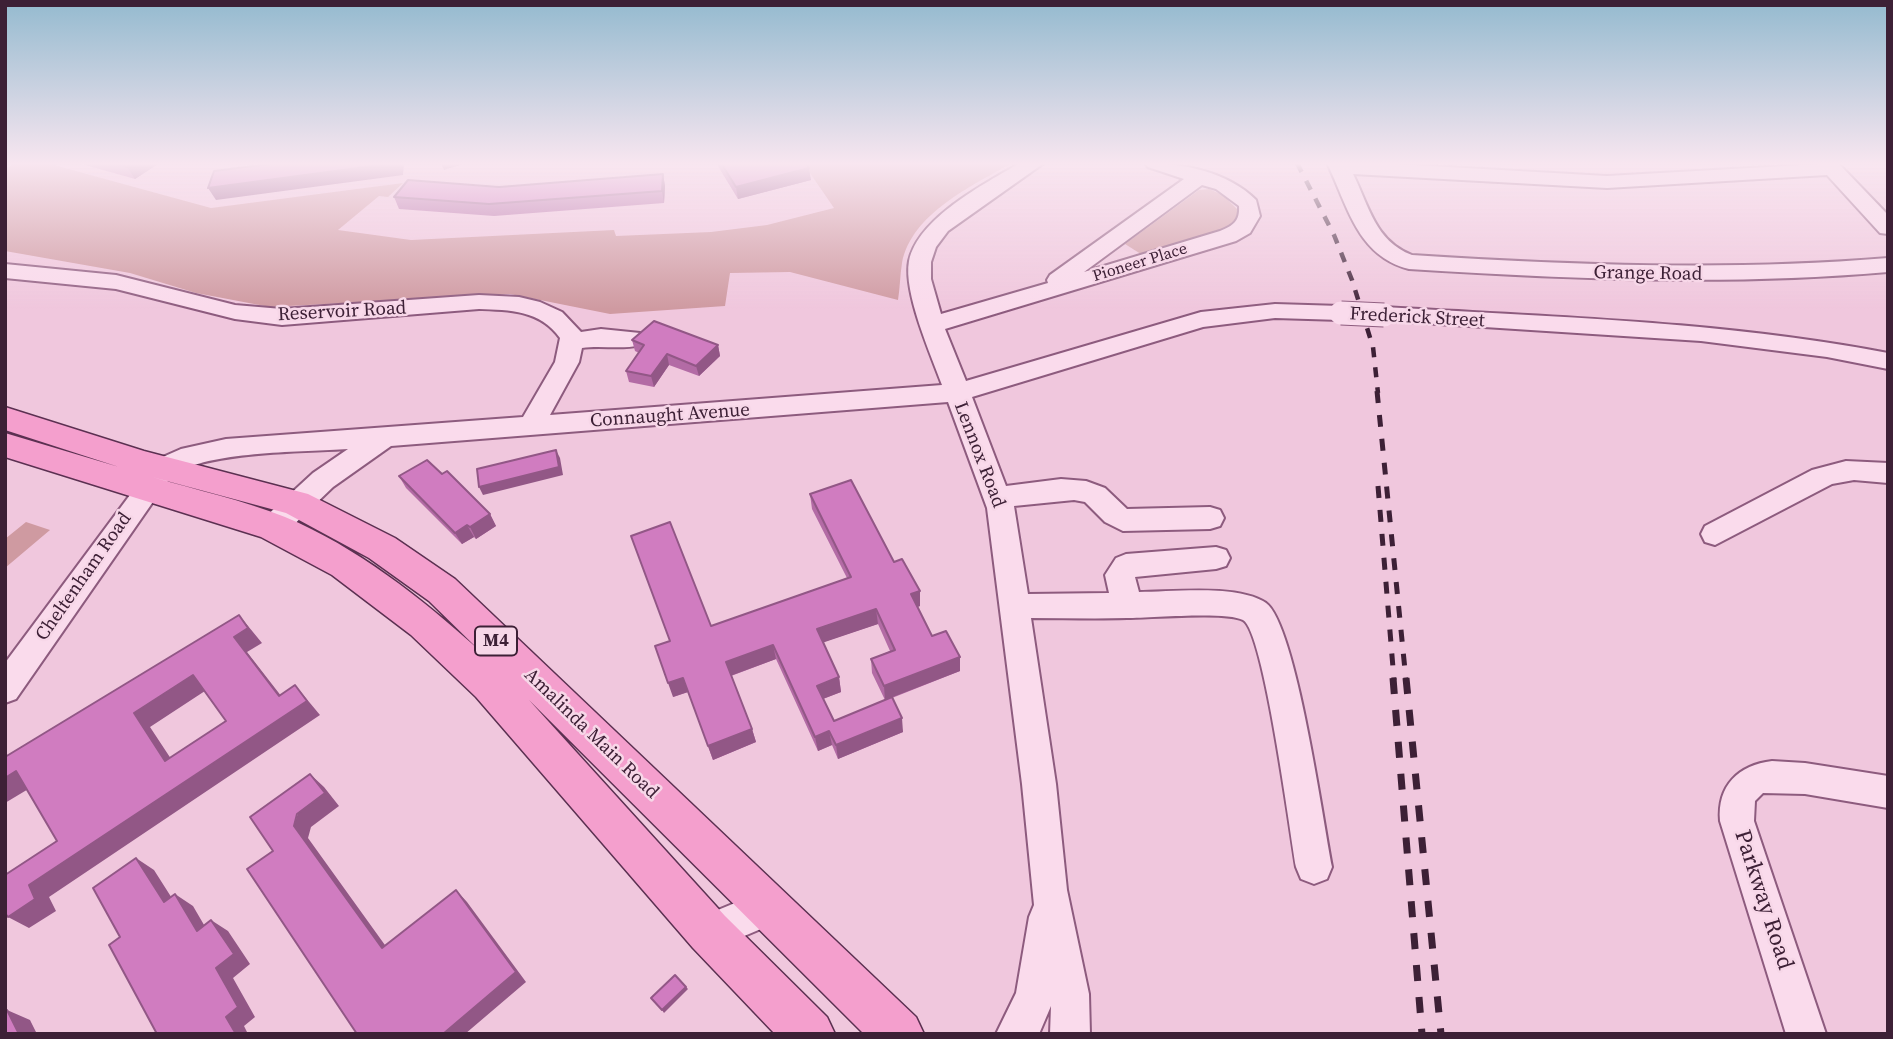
<!DOCTYPE html>
<html>
<head>
<meta charset="utf-8">
<style>
	body { margin:0 }
	#map { position:relative; width:1893px; height:1039px; overflow:hidden; background:#f0c7dd; font-family:"Source Serif 4",serif }
	canvas { display:block }
	.frame { position:absolute; inset:0; border:7px solid #3d2036; pointer-events:none }
</style>
</head>
<body>
<div id="map">
<canvas width="1893" height="1039"></canvas>
<div class="frame"></div>
</div>
<script>
const c = document.querySelector('canvas').getContext('2d');
c.lineJoin = 'round';
function fill(path, color) { c.fillStyle = color; c.fill(path, 'evenodd'); }
function stroke(path, color, width, dash) { c.strokeStyle = color; c.lineWidth = width; c.lineCap = dash ? 'butt' : 'round'; c.setLineDash(dash || []); c.stroke(path); }
function drawText(font, color, halo, rows, align = 'center') {
  c.font = font + ' "Source Serif 4",serif'; c.lineWidth = 5; c.setLineDash([]); c.textBaseline = 'middle'; c.strokeStyle = halo; c.fillStyle = color; for (const [text, x, y, turn = 0] of rows) {
    c.save(); c.translate(x, y); c.rotate((+turn || 0) * Math.PI / 180); c.textAlign = isNaN(turn) ? turn : align; if (halo) c.strokeText(text, 0, 0); c.fillText(text, 0, 0); c.restore();
  }
}
const green = new Path2D(`
	M16,163H57L54,165L211,208L403,183L388,197L379,196L338,230L411,240L614,230L616,236L711,232L767,225L834,208L803,163H1012C972,186 912,213 902,263C900,275 900,288 898,300L790,272L730,273L725,306L610,314L510,294L270,307L196,293L130,273L5,251V169Z
	M1209,189L1223,195L1237,209L1238,221L1233,227L1144,256L1125,244L1199,190Z
	M26,522L50,530L5,568V539Z`);
const minor = new Path2D(`
	M1020,163H1044L948,231L936,247L931,262V279L941,314L1048,283L1047,280L1050,275L1184,179L1148,167L1145,163C1183,163 1228,172 1256,200L1260,216L1250,233L1236,241L945,329L966,381L1201,312L1275,304L1341,306L1349,308L1353,313L1349,318L1341,320L1275,318L1203,327L972,397L1006,486L1061,479L1086,481L1105,488L1127,509L1210,507L1220,510L1224,518L1220,526L1210,529L1123,531L1105,522L1085,502L1074,500L1014,506L1028,594L1109,593L1105,575L1116,558L1126,554L1216,547L1226,550L1230,558L1226,566L1216,569L1135,577L1139,592C1172,592 1238,584 1266,603C1296,625 1323,822 1332,867L1327,879L1314,884L1301,879L1296,867C1290,833 1264,631 1243,620C1227,611 1149,618 1127,618C1095,619 1063,618 1031,618L1056,784L1067,890L1089,994L1090,1034H1050L1051,1006L1039,1034H996L1016,993L1029,917L1034,905L1022,784L987,508L948,402L391,446L333,487L283,535L273,538L263,535L259,527L263,519L313,473L348,449C304,452 215,451 178,472C169,477 163,488 157,496L16,699L5,703V663L156,460L181,449L226,439L523,417L555,362L560,338C540,310 510,310 479,309L282,325L235,319L116,289L5,278V264L116,275L235,305L282,309L479,295L519,297L540,302L562,312L581,332L601,329L640,333L644,339L640,345C622,350 601,345 582,348L579,362L550,415L942,385C931,355 903,292 909,261C918,218 984,184 1020,163ZM1202,185L1216,189L1239,206C1240,221 1233,226 1220,231L1084,272Z
	M1327,163H1378L1607,176L1838,163L1888,215V234L1880,233L1827,175L1607,188L1353,174C1369,206 1375,241 1412,255C1571,265 1729,271 1888,258V272C1728,286 1569,279 1409,269C1357,256 1348,206 1327,163Z
	M1384,307C1553,317 1721,321 1888,353V369L1827,357L1701,341L1376,320L1372,315L1376,310Z
	M1846,461L1888,463V483L1854,480L1832,484L1715,545L1705,542L1701,534L1705,526L1812,470Z
	M1772,761L1805,763L1888,776V808L1805,794L1763,793L1755,801L1754,821L1826,1034H1786L1720,821C1717,785 1739,765 1772,761Z
	M769,889L782,894L787,907L782,920L709,951L696,945L690,932L696,919Z`);
const major = new Path2D(`
	M5,407L144,451L308,494L395,538L455,579L916,1017L924,1034H864L529,700L725,916L827,1017L835,1034H775L693,948L476,697L411,635L332,575L261,537L5,457V433L119,467L5,430ZM152,477L286,513L369,558L429,601L478,649C421,598 357,547 285,517C243,500 196,490 152,477Z`);
const railFar2 = new Path2D(`
	M1297,163L1334,235L1352,280L1373,347L1378,393`);
const railFar1 = new Path2D(`
	M1377,391L1406,680
	M1378,486L1394,680`);
const rail = new Path2D(`
	M1393,678L1422,1034
	M1406,678L1441,1034`);
const minorBridge = new Path2D(`
	M1341,313L1384,315`);
const wall = new Path2D(`
	M78,163H158V164L135,179Z
	M716,163H806L811,180L738,199Z
	M663,174L665,186L664,203L494,216L399,209L394,197L499,187Z
	M632,340L718,345L720,356L699,376L669,365L654,387L629,382L626,371L639,353L635,351Z
	M442,474L490,514L496,526L476,539L474,537L462,544L406,488L399,476Z
	M810,494L894,562L920,591V606L917,607L932,636L960,671L892,698L903,732L838,759L832,745L818,751L776,659L731,676L752,729L756,742L713,760L688,692L673,697L711,626L847,578L812,509ZM878,624L890,651L871,659L872,673L885,700L834,721L823,699L841,692L839,677L823,642Z`);
const shadedWall = new Path2D(`
	M133,163H158V164L135,179L127,167Z
	M395,163H404L403,175L216,200L208,188Z
	M441,163H467L444,170Z
	M809,168L811,180L738,199L736,187Z
	M663,174L665,186L664,203L662,191Z
	M718,345L720,356L699,376L696,366Z
	M667,354L669,365L654,387L651,376Z
	M556,450L560,458L563,475L483,495L479,487Z
	M490,514L496,526L476,539L470,527Z
	M467,525L474,537L462,544L455,533Z
	M920,591V606L912,609L911,594Z
	M876,609L878,624L819,644L817,629Z
	M239,615L262,643L247,652L292,710L279,696L234,637Z
	M773,645L776,659L730,676L726,662Z
	M960,657V671L885,700L884,686Z
	M193,675L208,689L150,727L181,774L165,761L134,713Z
	M839,677L841,692L820,700L817,686Z
	M683,678L688,692L673,697L668,683Z
	M295,685L320,715L49,897L56,911L29,928L8,917L29,885Z
	M902,718L903,732L838,759L836,745Z
	M752,729L756,742L713,760L708,746Z
	M829,731L832,745L818,751L815,737Z
	M16,771L35,785L5,803V778Z
	M310,774L324,787L339,806L311,827L308,838L395,959L382,948L294,826Z
	M136,858L154,870L182,914L164,902Z
	M456,890L467,902L526,982L465,1034H443Z
	M175,894L193,906L214,942L197,931Z
	M211,920L228,931L250,964L233,978L255,1017L244,1026L248,1034H236L226,1017L216,968Z
	M686,987L688,989L664,1013L662,1010Z
	M7,1010L30,1020L37,1034H19Z`);
const building = new Path2D(`
	M113,163H133L127,167Z
	M277,163H395L208,188L214,171Z
	M721,163H806L809,168L736,187Z
	M663,174L662,191L489,204L394,197L408,180L499,187Z
	M654,321L718,345L696,366L667,354L651,376L626,371L644,345L632,340Z
	M556,450L559,467L479,487L477,469Z
	M427,460L442,474L447,471L490,514L470,527L467,525L455,533L399,476Z
	M851,480L894,562L902,559L920,591L911,594L932,636L946,631L960,657L884,686L871,659L895,650L876,609L817,629L839,677L817,686L834,721L892,697L902,718L836,745L829,731L815,737L773,645L726,662L752,729L708,746L683,678L668,683L655,646L670,641L631,536L670,522L711,626L851,577L810,494Z
	M239,615L248,628L234,637L279,696L295,685L307,701L29,885L35,899L8,917L5,913V875L57,841L16,771L5,778V757ZM193,675L226,721L165,761L134,713Z
	M310,774L325,793L297,814L294,826L382,948L456,890L516,972L443,1034H357L247,869L273,851L250,817Z
	M136,858L164,902L175,894L197,931L211,920L234,954L216,968L238,1007L226,1017L236,1034H157L109,945L120,937L93,888Z
	M675,975L686,987L662,1010L651,998Z
	M7,1010L19,1034H5V1012Z`);
const farStreetnames = [
	["Pioneer Place",1140,263,-17]
];
const shields = [
	[496,641,42]
];
const shieldNames = [
	["M4",496,641]
];
const streetNames = [
	["Grange Road",1648,274,1],
	["Reservoir Road",342,312,-3],
	["Frederick Street",1417,318,3],
	["Connaught Avenue",670,416,-4],
	["Lennox Road",979,455,69],
	["Cheltenham Road",84,577,-55],
	["Amalinda Main Road",591,734,44]
];
const nearStreetnames = [
	["Parkway Road",1763,900,72]
];
fill(green, '#cf9aa1');
stroke(minor, '#8d5b7e', 4);
stroke(major, '#5b3051', 3);
fill(minor, '#fadbec');
fill(major, '#f49fcd');
stroke(railFar2, '#3d2036', 4.5, [10, 10]);
stroke(railFar1, '#3d2036', 5, [12, 12]);
stroke(rail, '#3d2036', 7, [16, 16]);
stroke(minorBridge, '#8d5b7e', 25, []);
stroke(minorBridge, '#fadbec', 23);
fill(wall, '#b36ba5');
fill(shadedWall, '#925786');
fill(building, '#d07cc0');
stroke(building, '#925786', 2);
const sky = c.createLinearGradient(0, 0, 0, 309);
sky.addColorStop(0, '#94bacf');
sky.addColorStop(0.53, '#f8e6f0');
sky.addColorStop(1, '#f8e6f000');
c.fillStyle = sky;
c.fillRect(0, 0, 1893, 309);
drawText('16px', '#3d2036', '#f7d7e8', farStreetnames);
for (const [x, y, w] of shields) { const box = new Path2D(); box.roundRect(x - w / 2, y - 14.5, w, 29, 5); c.fillStyle = '#f7d7e8'; c.fill(box); stroke(box, '#3d2036', 2); }
drawText('bold 18px', '#3d2036', null, shieldNames);
drawText('19px', '#3d2036', '#f7d7e8', streetNames);
drawText('23px', '#3d2036', '#f7d7e8', nearStreetnames);
</script>
</body>
</html>
